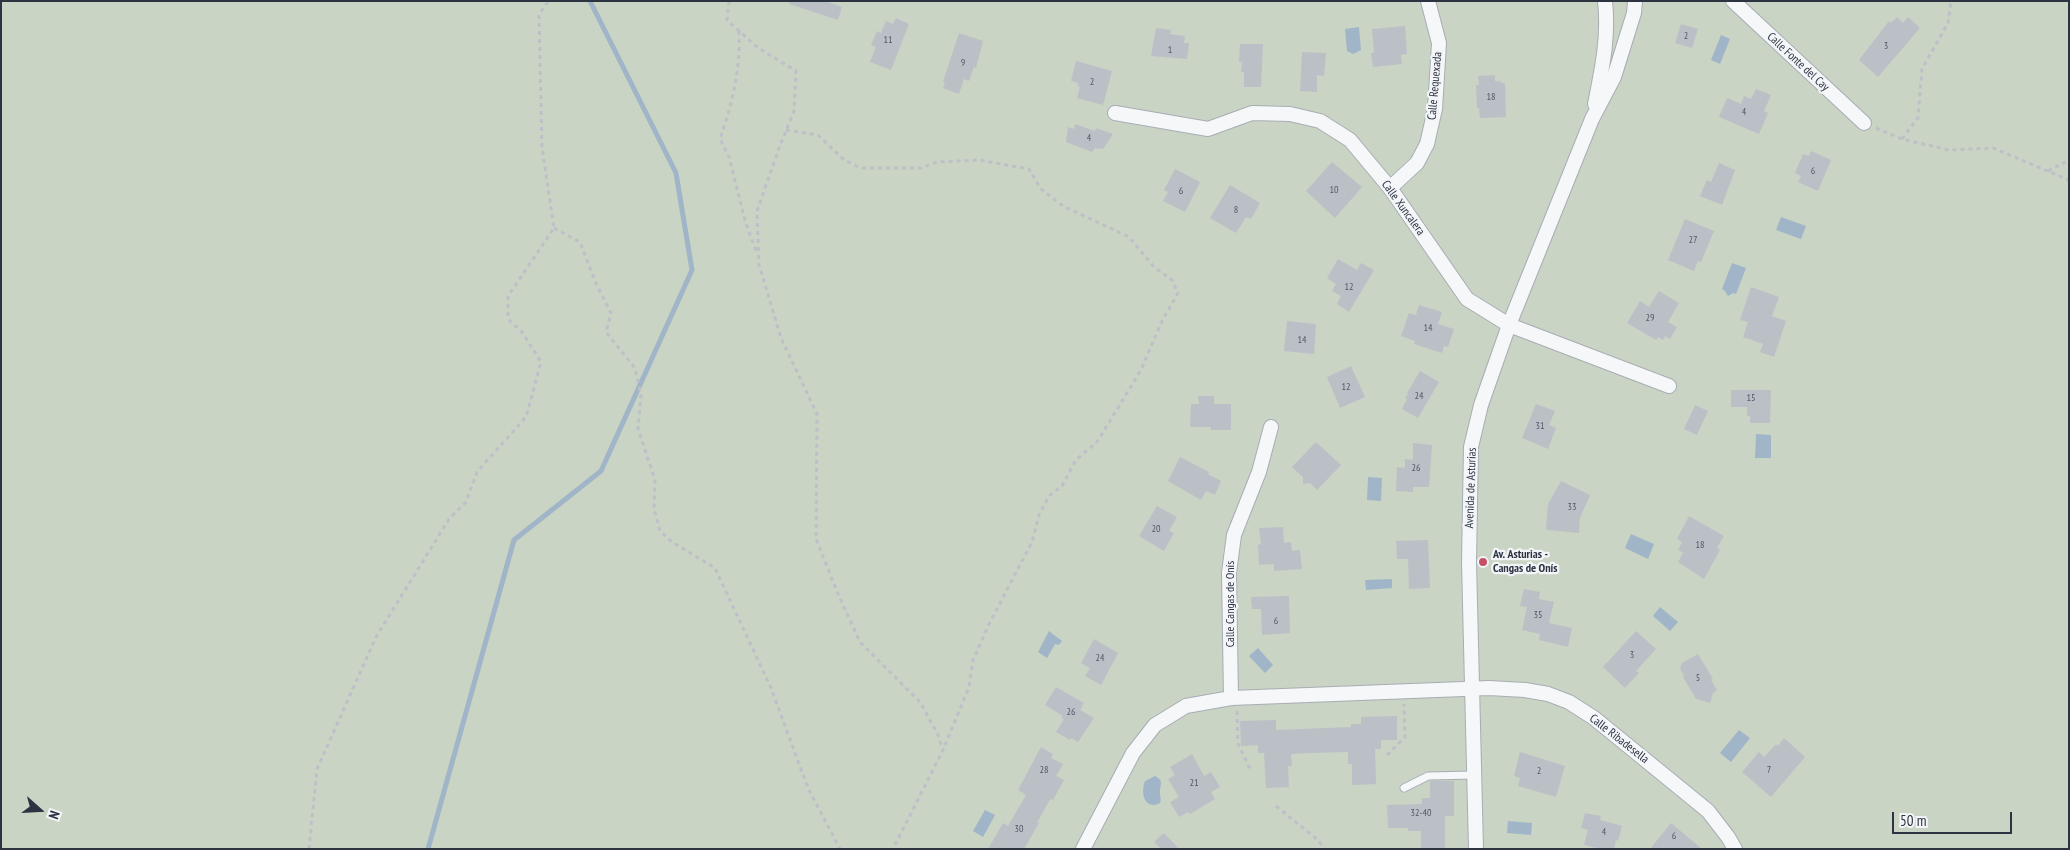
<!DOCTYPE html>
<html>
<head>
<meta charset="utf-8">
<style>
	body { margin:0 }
	#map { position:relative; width:2070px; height:850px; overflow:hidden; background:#e3e6ea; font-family:"PT Sans Narrow",sans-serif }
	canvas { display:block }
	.frame { position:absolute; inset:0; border:2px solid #2c3442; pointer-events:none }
	.north { position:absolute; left:15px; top:785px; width:50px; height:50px; -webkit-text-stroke:4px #f3f5f8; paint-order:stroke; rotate:109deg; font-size:14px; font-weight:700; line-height:20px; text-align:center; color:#2c3442 }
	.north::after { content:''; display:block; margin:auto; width:18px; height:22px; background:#2c3442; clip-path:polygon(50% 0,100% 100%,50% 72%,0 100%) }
	.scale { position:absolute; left:1892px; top:812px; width:120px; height:22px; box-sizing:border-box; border:2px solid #2c3442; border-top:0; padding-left:6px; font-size:15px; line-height:18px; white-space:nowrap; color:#2c3442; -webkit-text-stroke:4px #f3f5f8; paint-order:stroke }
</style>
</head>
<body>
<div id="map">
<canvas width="2070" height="850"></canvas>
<div class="frame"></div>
<div class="north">N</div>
<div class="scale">50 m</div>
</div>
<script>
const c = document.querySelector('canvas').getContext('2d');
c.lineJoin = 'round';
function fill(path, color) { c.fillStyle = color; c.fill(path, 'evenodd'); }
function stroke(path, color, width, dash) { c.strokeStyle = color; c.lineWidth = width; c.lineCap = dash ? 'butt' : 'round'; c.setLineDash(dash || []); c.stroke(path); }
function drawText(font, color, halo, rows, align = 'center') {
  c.font = font + ' "PT Sans Narrow",sans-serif'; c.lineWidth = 4.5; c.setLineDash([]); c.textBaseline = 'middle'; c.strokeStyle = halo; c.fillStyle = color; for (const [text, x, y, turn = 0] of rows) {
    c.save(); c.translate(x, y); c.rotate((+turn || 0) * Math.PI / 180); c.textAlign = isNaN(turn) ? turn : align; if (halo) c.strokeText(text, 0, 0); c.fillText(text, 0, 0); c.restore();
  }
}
const green = new Path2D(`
	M1,1H2069V849H1Z`);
const water = new Path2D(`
	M1359,27L1361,50L1353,54L1347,51L1345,29Z
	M1721,35L1730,39L1720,64L1711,60Z
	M1781,217L1806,226L1801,239L1776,230Z
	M1732,263L1746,268L1736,294L1733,293L1728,296L1725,291L1722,289Z
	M1756,434L1771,435V458H1755Z
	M1368,477L1382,478L1381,501L1367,500Z
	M1631,534L1654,544L1648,559L1625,548Z
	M1392,579V588L1366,590L1365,580Z
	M1660,607L1678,622L1670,631L1653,616Z
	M1049,631L1062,641L1059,645L1055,644L1047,658L1038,652Z
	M1258,648L1273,665L1265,673L1249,656Z
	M1739,730L1750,738L1731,762L1720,753Z
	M1155,776C1163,780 1161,783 1160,790C1159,795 1162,798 1160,803C1145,811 1140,793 1145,781Z
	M985,810L995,815L983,837L973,831Z
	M1508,821L1532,823L1531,835L1507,833Z`);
const stream = new Path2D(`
	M428,849L514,540L601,471L692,270L676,173L590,1`);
const building = new Path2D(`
	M789,1H825L842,7L838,20L789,4Z
	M1897,17L1903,23L1908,17L1920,28L1878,77L1859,60L1889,21L1891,23Z
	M896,18L909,24L891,70L870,62L876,47L871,45L877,31L881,33L886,21L893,24Z
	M1681,24L1698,29L1692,48L1675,43Z
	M1405,26L1407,54L1401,55L1402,64L1373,67L1371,53H1374L1372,29Z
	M1156,28L1171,30L1170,34L1185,36L1184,43H1189L1187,59L1151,56Z
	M959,33L983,41L976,68L974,67L969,81L964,79L959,94L943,88L945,82H943Z
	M1240,44H1263L1261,87H1244V72H1241L1242,62H1239Z
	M1302,52L1326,53L1324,76L1317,75V92L1300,91Z
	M1076,61L1112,71L1103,105L1077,98L1080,87L1078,86V83L1071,81Z
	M1495,75V81H1501V83H1505L1506,117L1480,118L1479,108H1477L1476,85H1479L1478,76Z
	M1756,89L1771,95L1764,111L1768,113L1759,134L1719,117L1727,98L1741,104L1744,96L1751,99Z
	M1075,124L1095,131L1096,128L1113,134L1103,149L1095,148L1092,152L1066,142L1068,127L1074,129Z
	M1811,151L1831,160L1818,191L1798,182L1801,176L1795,173L1803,154L1809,156Z
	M1332,162L1362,187L1335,218L1306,191Z
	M1719,163L1735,170L1722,205L1700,196L1707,180L1711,182Z
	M1175,169L1200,182L1185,212L1163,201L1168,192L1164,190Z
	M1230,185L1260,203L1251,219L1246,217L1236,233L1210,218Z
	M1685,219L1714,231L1701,262L1698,261L1694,271L1668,260Z
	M1338,259L1357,270L1361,263L1374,270L1349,312L1337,304L1341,296L1332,291L1336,284L1327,278Z
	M1751,287L1779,297L1772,316L1786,321L1774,357L1760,352L1763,344L1743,337L1748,322L1740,320Z
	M1659,291L1679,303L1668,322L1677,327L1670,339L1665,336L1663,340L1658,337L1656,340L1627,323L1640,301L1649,307Z
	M1419,305L1442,312L1438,324L1454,329L1448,347L1444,346L1442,353L1414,344L1415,341L1401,336L1409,313L1416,315Z
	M1287,321L1316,324L1314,354L1284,351Z
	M1351,366L1365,397L1340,408L1327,377Z
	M1420,371L1439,382L1418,418L1402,409L1407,399L1405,398L1408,394L1407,393Z
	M1731,390H1771L1770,423H1750V416H1747V407H1731Z
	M1198,396H1214V404H1231V430H1211V427H1190L1191,404H1199Z
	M1536,404L1555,411L1549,425L1556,428L1548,449L1522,438Z
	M1695,405L1708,411L1697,435L1684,429Z
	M1316,442L1341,465L1317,490L1310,483L1303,484V477L1292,467Z
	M1413,443L1432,445L1429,487H1413V492L1396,491L1397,467L1405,468V459L1413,460Z
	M1180,457L1209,472L1208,474L1221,481L1215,495L1206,491L1201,500L1168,481Z
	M1561,481L1590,495L1580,518L1579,533L1548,530L1546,528L1548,504Z
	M1157,506L1177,517L1169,531L1174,533L1164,551L1139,536Z
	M1689,516L1724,536L1717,548L1720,550L1704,579L1678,562L1683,553L1678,550L1682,542L1677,539Z
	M1283,527L1284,543L1291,542L1292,551L1300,550L1302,569L1274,571V564L1259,565L1258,545L1261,544L1259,528Z
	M1428,540L1430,588L1409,589L1408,559H1397L1396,541Z
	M1524,589L1540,592L1539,599L1554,602L1549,623L1572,628L1568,647L1539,640L1540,634L1522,630L1527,607L1520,606Z
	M1289,596L1290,633L1262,635L1261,609H1252L1251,597Z
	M1636,631L1656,649L1636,671L1639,673L1625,688L1603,667Z
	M1094,639L1118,653L1101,685L1085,676L1090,668L1081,663Z
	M1698,654L1713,679L1711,680L1717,690L1713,693L1710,703L1696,699L1683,677L1684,676L1680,668L1682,663Z
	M1056,687L1084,703L1080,710L1094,718L1078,742L1071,738L1070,740L1056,732L1064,719L1061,718L1063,716L1045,705Z
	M1397,716V740H1381V749H1375L1376,784L1352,785V764H1348V752L1312,753L1291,754L1292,766H1288L1289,787L1266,788L1264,753H1258V745L1241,746L1240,721L1276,720V730L1351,727V724H1361V717Z
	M1784,738L1805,757L1771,797L1742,772L1759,752L1764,757L1776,744L1778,746Z
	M1041,747L1053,754L1051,758L1063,764L1056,776L1064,780L1053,800L1051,799L1049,801L1037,823H1039L1024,849H988L1003,823L1008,826L1026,795L1018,790Z
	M1520,752L1565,766L1556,797L1518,786L1520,778L1514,776Z
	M1192,754L1204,776L1211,772L1220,787L1211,792L1215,799L1190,814L1188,812L1179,817L1170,802L1179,797L1168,779L1175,775L1170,767Z
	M1430,781H1454V816H1445V849H1421V831H1408V828H1388L1387,805L1422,804V798H1430Z
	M1585,813L1601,816L1600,820L1622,826L1618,841L1616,840L1614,849H1601L1584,845L1588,830L1581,828Z
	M1671,823L1702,849H1650Z
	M1164,833L1179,849H1161L1154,842Z`);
const path = new Path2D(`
	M729,1L727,20L757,47L796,71L794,111L779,148L757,211L759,265L781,338L817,414L816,539L838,594L860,642L920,702L938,735L943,750L893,849
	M739,31C741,68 732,104 720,139L729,157L746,224L757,253
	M1876,128L1902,139L1949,150L1993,148L2069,180
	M786,130L818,135L844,160L861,168H921L937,162L979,160L1029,169L1041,189L1063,206L1129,237L1154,267L1172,280L1178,293L1162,321L1141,370L1097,442L1076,460L1062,486L1049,496L1039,515L1032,542L989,624L973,660L969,687L943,750
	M1902,139L1918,118L1922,69L1948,23L1951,1
	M2048,171L2069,160
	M554,228L580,242L595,281L611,313L606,332L635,368L641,395L638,429L655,480L654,509L660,531L672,542L715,568L771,688L808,788L840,849
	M1237,711L1238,744L1250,769
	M1387,755L1405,737L1404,704
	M1276,806L1318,840L1324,849
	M309,849L317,769L376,637L449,519L466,502L477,472L526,417L541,362L522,332L508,319V296L554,228L542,148L539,15L548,1`);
const service = new Path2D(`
	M1404,788L1428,776L1474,775`);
const minor = new Path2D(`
	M1733,1L1864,123
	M1595,104C1602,69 1609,37 1605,1
	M1115,113L1208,129L1252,113L1290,114L1320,121L1350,140L1390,188L1467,299L1509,325L1669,386
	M1390,188L1417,163L1427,144L1435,109L1439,43L1428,1
	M1231,698L1229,573L1234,535L1259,472L1271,427
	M1083,849L1133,753L1155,725L1186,706L1231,698L1489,688L1525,690L1548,694L1569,702L1594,718L1708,811L1728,837L1735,849
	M1476,849L1469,562L1471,447L1481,405L1509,325L1592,119L1614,77L1634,13L1635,1`);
const markers = [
	[1483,562,5,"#c65165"]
];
const numberNames = [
	["2",1686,36],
	["11",888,40],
	["3",1886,46],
	["1",1170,50],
	["9",963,63],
	["2",1092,82],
	["18",1491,97],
	["4",1744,112],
	["4",1089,138],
	["6",1813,171],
	["10",1334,190],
	["6",1181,191],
	["8",1236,210],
	["27",1693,240],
	["12",1349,287],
	["29",1650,318],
	["14",1428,328],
	["14",1302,340],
	["12",1346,387],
	["24",1419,396],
	["15",1751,398],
	["31",1540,426],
	["26",1416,468],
	["33",1572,507],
	["20",1156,529],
	["18",1700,545],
	["35",1538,615],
	["6",1276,621],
	["3",1632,655],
	["24",1100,658],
	["5",1698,678],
	["26",1071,712],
	["28",1044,770],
	["7",1769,770],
	["2",1539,771],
	["21",1194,783],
	["32-40",1421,813],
	["30",1019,829],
	["4",1604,832],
	["6",1674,836]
];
const streetNames = [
	["Calle Fonte del Cay",1798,62,43],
	["Calle Requexada",1435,86,-85],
	["Calle Xuncalera",1403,208,54],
	["Avenida de Asturias",1471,488,-88],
	["Calle Cangas de Onís",1231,604,-90],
	["Calle Ribadesella",1619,739,38]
];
const poiNames = [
	["Av. Asturias -",1493,555],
	["Cangas de Onís",1493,569]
];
fill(green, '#c9d4c5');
fill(water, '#a1b5c8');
stroke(stream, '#a1b5c8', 5);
fill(building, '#bbc0c7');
stroke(service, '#a8adb4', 9);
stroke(minor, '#a8adb4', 16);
stroke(path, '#bdc0c6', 3, [4, 4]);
stroke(service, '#f6f7f9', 7);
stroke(minor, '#f6f7f9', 14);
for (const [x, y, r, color] of markers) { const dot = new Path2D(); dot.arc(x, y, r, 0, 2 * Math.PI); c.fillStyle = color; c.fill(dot); stroke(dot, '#f3f5f8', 2); }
drawText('10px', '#505763', null, numberNames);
drawText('12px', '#2c3442', '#f3f5f8', streetNames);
drawText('bold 12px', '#2c3442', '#f3f5f8', poiNames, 'left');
</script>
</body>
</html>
